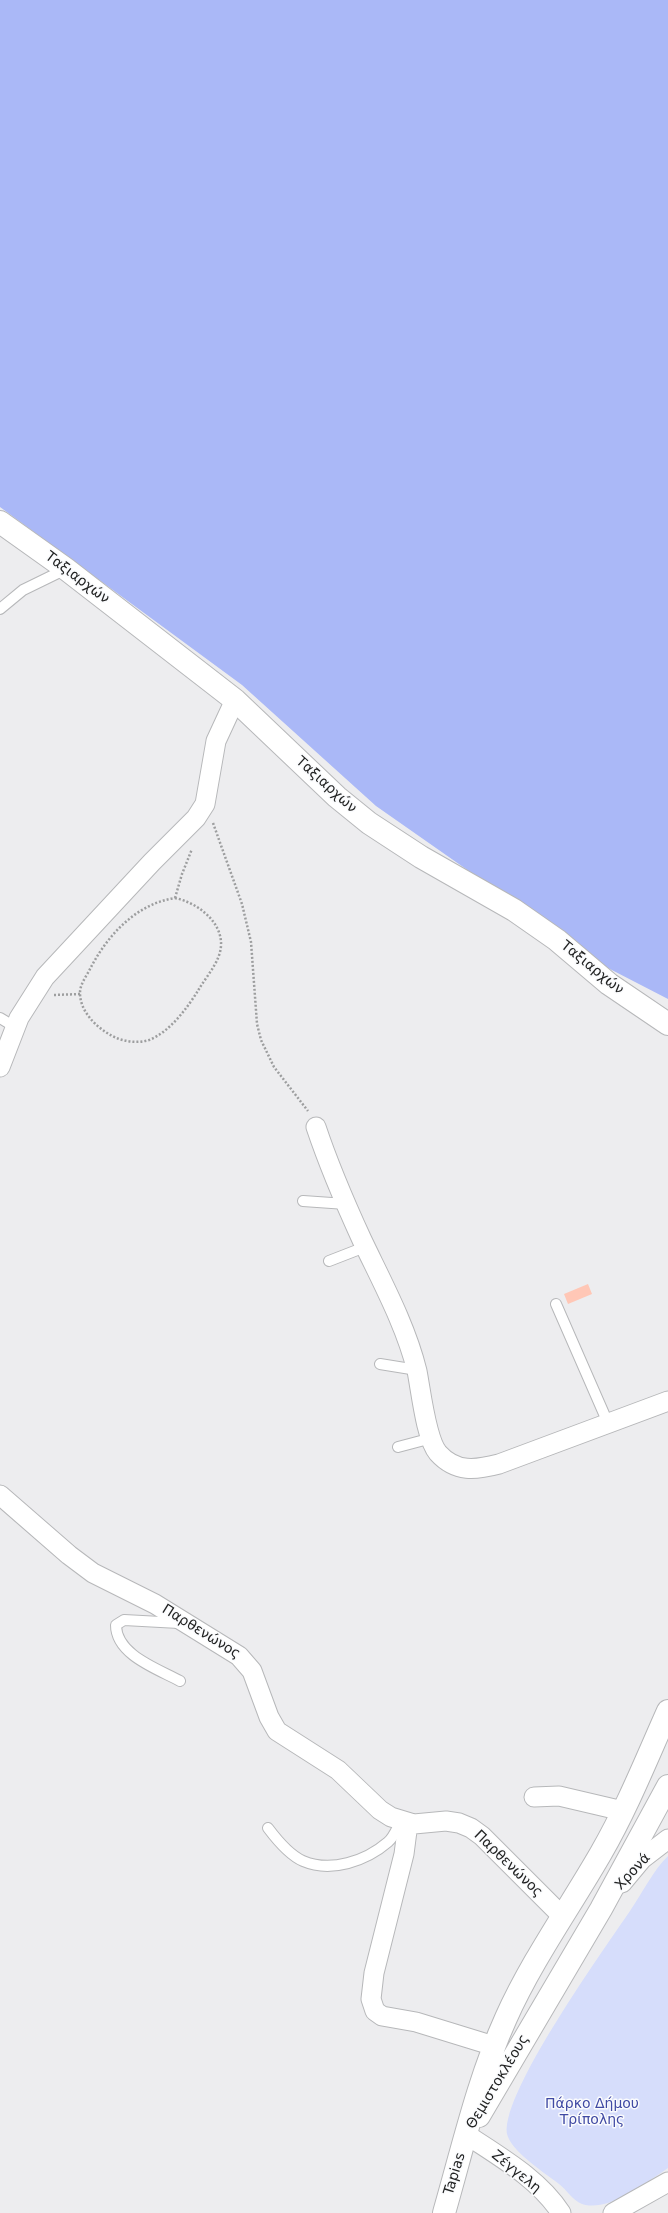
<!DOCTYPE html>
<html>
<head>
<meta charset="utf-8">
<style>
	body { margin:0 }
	canvas { display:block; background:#ededef }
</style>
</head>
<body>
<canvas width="668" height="2213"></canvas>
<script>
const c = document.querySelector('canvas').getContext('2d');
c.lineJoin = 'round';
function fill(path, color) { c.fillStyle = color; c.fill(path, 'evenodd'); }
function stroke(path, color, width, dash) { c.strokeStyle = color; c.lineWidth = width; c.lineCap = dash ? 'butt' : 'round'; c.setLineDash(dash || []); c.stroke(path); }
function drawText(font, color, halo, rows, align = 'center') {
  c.font = font + ' "DejaVu Sans",sans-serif'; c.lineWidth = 3; c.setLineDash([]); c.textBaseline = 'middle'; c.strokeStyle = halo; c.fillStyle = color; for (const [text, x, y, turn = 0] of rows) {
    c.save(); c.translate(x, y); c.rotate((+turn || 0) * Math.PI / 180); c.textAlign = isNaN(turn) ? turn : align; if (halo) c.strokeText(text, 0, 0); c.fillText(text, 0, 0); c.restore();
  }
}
const green = new Path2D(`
	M668,1856V2168C647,2182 608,2213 582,2204C572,2200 567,2190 559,2184C545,2173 515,2154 508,2137C494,2102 607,1945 630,1911C641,1895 654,1869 668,1856Z`);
const forest = new Path2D(`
	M0,0H668V999L606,967L376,806L242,685L0,507Z`);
const building = new Path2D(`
	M588,1284L592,1294L568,1304L564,1294Z`);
const path = new Path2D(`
	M213,823L242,904L251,942L257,1024L261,1040L274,1067L308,1111
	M175,898C200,903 231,928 218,958C214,968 205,979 199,989C188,1007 170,1032 149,1040C139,1043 129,1042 119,1039C101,1032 80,1014 80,993C80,985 85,978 89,971C106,937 135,904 175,898Z
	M175,898L182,874L192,849
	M54,995L80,994`);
const service = new Path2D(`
	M0,609L23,590L66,569
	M0,1018L15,1027
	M303,1201L346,1204
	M329,1261L365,1247
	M556,1304L608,1423
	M380,1364L417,1370
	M398,1447L432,1438
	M179,1623L124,1620L116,1625C116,1655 158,1669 180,1681
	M268,1828C277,1840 289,1855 303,1861C331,1873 366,1861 388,1842C394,1837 397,1828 401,1821`);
const minor = new Path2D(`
	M0,1067L19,1018L45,977L152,862L196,818L205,804L216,741L235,700
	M316,1127C329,1166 345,1203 362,1240C382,1282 406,1326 417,1371C421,1391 426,1439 438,1453C456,1473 476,1470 499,1464L668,1401
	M0,1495L69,1555L93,1573L155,1604L239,1656L252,1671L269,1717L277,1731L338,1770L380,1810L391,1817L414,1824L446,1821L459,1823L471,1828L482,1836L563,1917
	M534,1797L559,1796L623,1811
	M408,1823L404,1854L374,1973L371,1999L375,2011L382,2016L416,2022L494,2046
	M622,1883L642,1859L668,1839
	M467,2135C500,2157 539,2179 561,2213
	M613,2213L668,2182`);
const tertiary = new Path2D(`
	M0,522L66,569L235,700L337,797L369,823L421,857L514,910L557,940L609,984L668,1024
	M479,2116L601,1909L668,1786
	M444,2213C463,2147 478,2080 506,2018C532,1960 570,1907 601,1853C627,1808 647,1758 668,1711`);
const streetNames = [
	["Ταξιαρχών",77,578,37],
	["Ταξιαρχών",326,785,42],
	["Ταξιαρχών",592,968,39],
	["Παρθενώνος",201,1632,32],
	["Παρθενώνος",508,1864,44],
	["Χρονά",633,1872,-47],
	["Θεμιστοκλέους",498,2082,-59],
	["Ζέγγελη",516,2172,39],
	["Tapias",455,2174,-73]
];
const parkNames = [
	["Πάρκο Δήμου",592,2104],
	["Τρίπολης",592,2120]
];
fill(green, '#d6ddfb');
fill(forest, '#aab8f7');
fill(building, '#ffc7b6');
stroke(service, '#b7b8ba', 12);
stroke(minor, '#b7b8ba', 21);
stroke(tertiary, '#b7b8ba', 24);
stroke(path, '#9d9e9f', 2.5, [2, 2]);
stroke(service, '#fff', 10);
stroke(minor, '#fff', 19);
stroke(tertiary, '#fff', 22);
drawText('14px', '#222323', '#fafbfd', streetNames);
drawText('14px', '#404aa4', '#fafbfd', parkNames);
</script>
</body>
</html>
